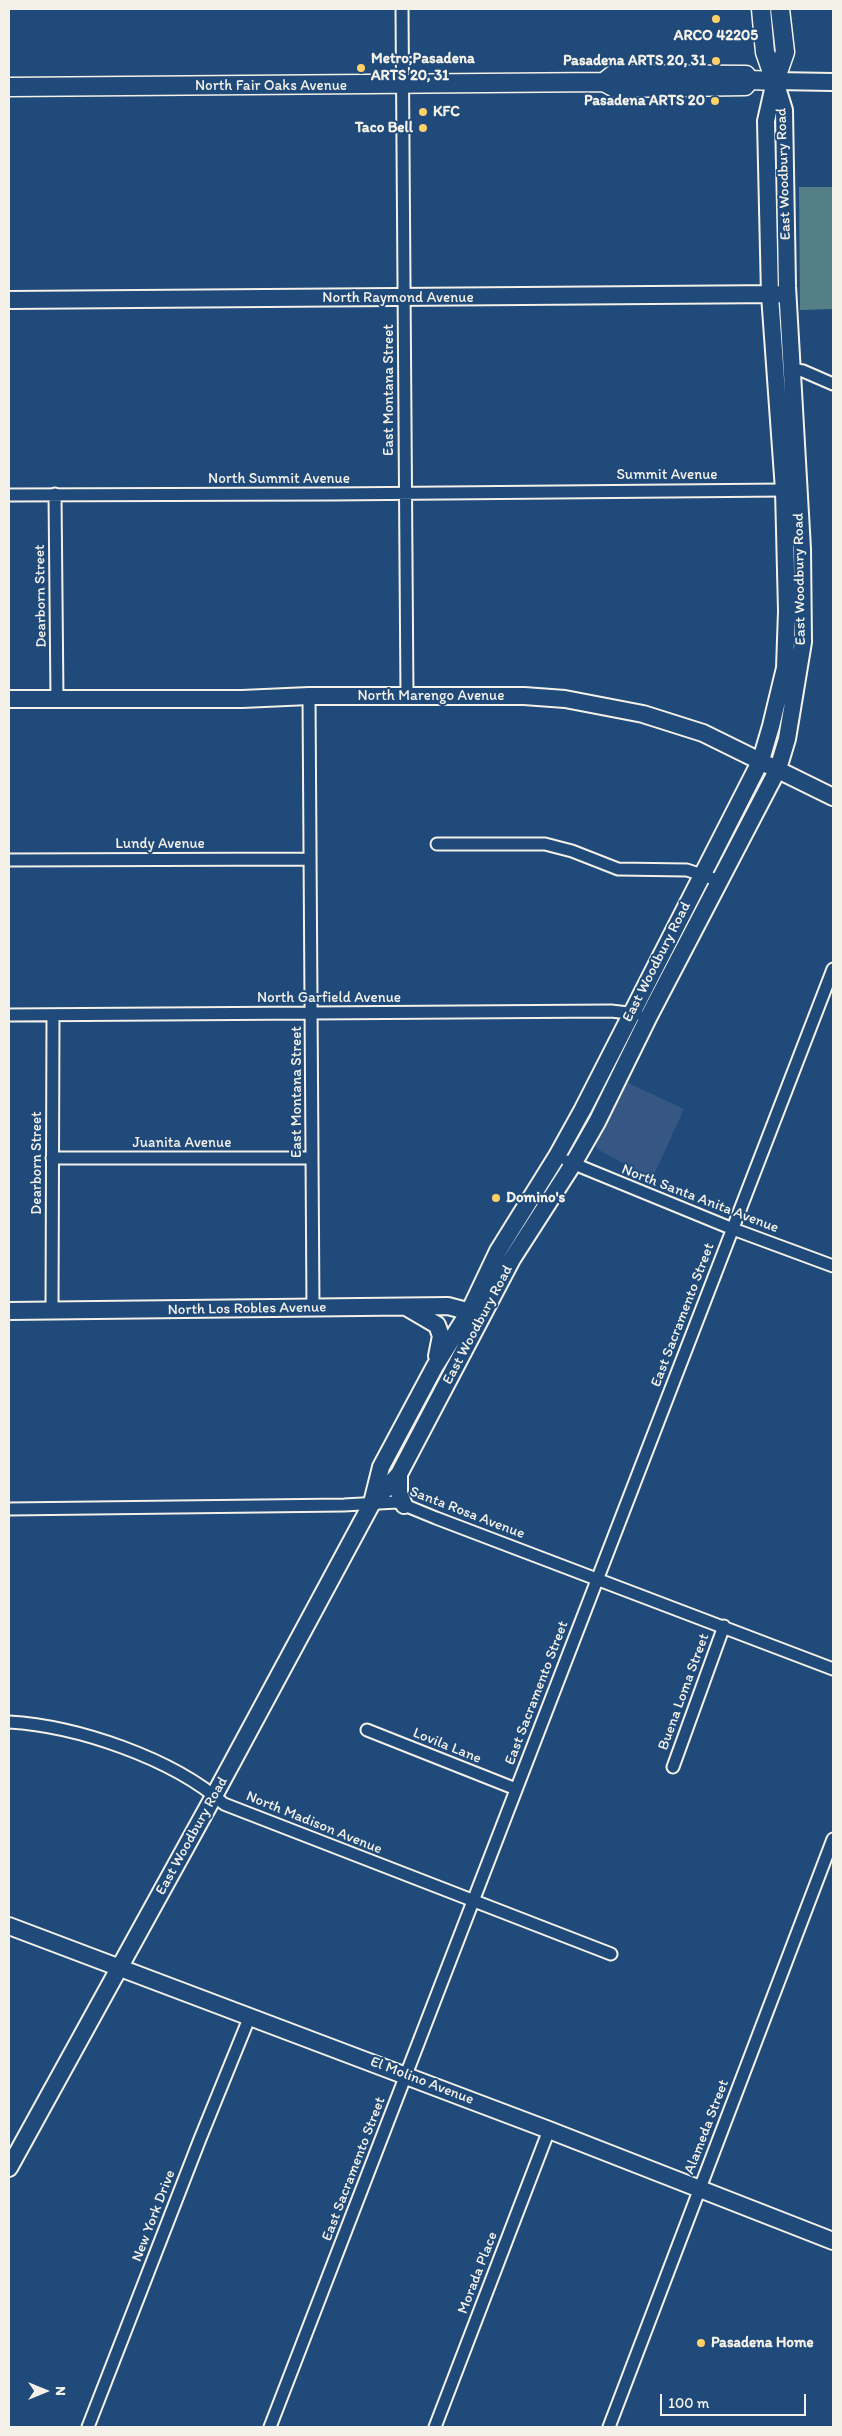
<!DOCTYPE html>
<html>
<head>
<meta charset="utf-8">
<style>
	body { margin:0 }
	#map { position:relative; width:842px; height:2436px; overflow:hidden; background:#1f4a7a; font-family:Itim,sans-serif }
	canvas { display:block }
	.frame { position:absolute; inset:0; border:10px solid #f4f1e8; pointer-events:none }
	.north { position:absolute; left:20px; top:2366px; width:50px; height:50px; -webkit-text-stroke:4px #1f4a7a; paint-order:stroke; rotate:90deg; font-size:14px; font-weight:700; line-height:20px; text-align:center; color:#f4f1e8 }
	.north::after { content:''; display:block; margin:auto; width:18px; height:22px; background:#f4f1e8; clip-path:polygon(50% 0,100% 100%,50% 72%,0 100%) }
	.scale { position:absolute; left:660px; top:2394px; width:146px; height:22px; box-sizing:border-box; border:2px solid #f4f1e8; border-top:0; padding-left:6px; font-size:15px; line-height:18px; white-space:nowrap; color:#f4f1e8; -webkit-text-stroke:4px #1f4a7a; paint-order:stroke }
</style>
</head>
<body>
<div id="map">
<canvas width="842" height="2436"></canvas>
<div class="frame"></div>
<div class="north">N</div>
<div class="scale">100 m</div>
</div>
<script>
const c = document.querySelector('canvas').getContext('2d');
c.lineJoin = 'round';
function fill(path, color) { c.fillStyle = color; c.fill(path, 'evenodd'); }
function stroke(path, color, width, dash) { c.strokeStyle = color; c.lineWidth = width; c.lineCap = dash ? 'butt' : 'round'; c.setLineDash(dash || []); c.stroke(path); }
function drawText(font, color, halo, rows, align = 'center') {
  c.font = font + ' Itim,sans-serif'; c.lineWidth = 4; c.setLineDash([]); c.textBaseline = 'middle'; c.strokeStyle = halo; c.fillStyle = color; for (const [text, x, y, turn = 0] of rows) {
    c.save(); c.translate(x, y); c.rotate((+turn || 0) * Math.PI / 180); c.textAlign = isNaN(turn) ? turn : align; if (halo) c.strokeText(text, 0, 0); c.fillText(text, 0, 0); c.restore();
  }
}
const built = new Path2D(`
	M624,1081L684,1109L652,1179L597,1149L595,1143Z`);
const green = new Path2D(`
	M799,187H833V309L800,310Z`);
const street = new Path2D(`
	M402,9L407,696
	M791,369L803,371L833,384
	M55,494L57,699
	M9,495L331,494L784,490
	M309,696L313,1308
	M437,844H545L572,851L618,869L687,870L720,881
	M9,860L310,859
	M9,1015L611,1011L637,1014
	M52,1158H312
	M567,1161L733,1229L833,1266
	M52,1311L53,1015
	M9,1509L344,1505L397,1502L436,1518L833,1669
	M9,1722C77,1726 172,1758 224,1804L611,1954
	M367,1730L516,1789
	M673,1767L724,1626
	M88,2427L200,2139L250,2016
	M270,2427L833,969
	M435,2427L549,2130
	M609,2427L833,1839`);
const secondary = new Path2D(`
	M775,81L833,82
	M9,300L780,294
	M9,699H242L309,696H524L565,699L643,714L703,733L833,797
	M408,1308L437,1325L441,1336L437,1356
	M9,1311L448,1306L478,1314
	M399,1474V1493L404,1505
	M374,1502L399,1474L512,1259L573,1164L597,1122L649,1016L768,788L778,769L787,739L803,642L802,549L787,286L784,110L775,81
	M9,1926L549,2130L833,2241
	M9,2168L214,1796L372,1503L381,1467L435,1366L470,1310L498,1251L557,1156L583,1109L761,760L771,726L785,668L787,611L784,490L770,295L766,121L775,81`);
const primary = new Path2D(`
	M761,9L765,52L775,81
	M775,81L785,52L780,9
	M604,82L614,74L746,75L750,80L775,81
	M9,87L604,82L615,88L745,86L750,80`);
const markers = [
	[716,19,5,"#ffd166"],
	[716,61,5,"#ffd166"],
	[361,68,5,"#ffd166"],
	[715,101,5,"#ffd166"],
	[423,112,5,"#ffd166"],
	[423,128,5,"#ffd166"],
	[496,1198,5,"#ffd166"],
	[701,2343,5,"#ffd166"]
];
const poiNames = [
	["ARCO 42205",716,36,"center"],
	["Metro;Pasadena",371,59],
	["ARTS 20, 31",371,76],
	["Pasadena ARTS 20, 31",706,61,"right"],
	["Pasadena ARTS 20",705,101,"right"],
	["KFC",433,112],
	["Taco Bell",413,128,"right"],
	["Domino's",506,1198],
	["Pasadena Home",711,2343]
];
const streetNames = [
	["North Fair Oaks Avenue",271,86],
	["East Woodbury Road",784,174,-92],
	["North Raymond Avenue",398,298],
	["East Montana Street",389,390,-90],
	["Summit Avenue",667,475],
	["North Summit Avenue",279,479],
	["East Woodbury Road",800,579,-91],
	["Dearborn Street",41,596,-91],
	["North Marengo Avenue",431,696],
	["Lundy Avenue",160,844],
	["East Woodbury Road",657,962,-63],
	["North Garfield Avenue",329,998],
	["East Montana Street",297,1092,-90],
	["Juanita Avenue",182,1143],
	["Dearborn Street",37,1163,-90],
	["North Santa Anita Avenue",700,1199,21],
	["North Los Robles Avenue",247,1309,-1],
	["East Sacramento Street",683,1315,-69],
	["East Woodbury Road",478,1325,-62],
	["Santa Rosa Avenue",467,1513,21],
	["Buena Loma Street",684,1692,-70],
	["East Sacramento Street",537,1693,-69],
	["Lovila Lane",447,1746,22],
	["North Madison Avenue",314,1823,22],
	["East Woodbury Road",192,1836,-61],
	["El Molino Avenue",422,2081,21],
	["Alameda Street",707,2127,-69],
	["East Sacramento Street",354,2169,-69],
	["New York Drive",154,2216,-69],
	["Morada Place",478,2273,-69]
];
fill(built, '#365784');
fill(green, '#547f87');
stroke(street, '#f4f1e8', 15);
stroke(secondary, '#f4f1e8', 20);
stroke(primary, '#f4f1e8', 21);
stroke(street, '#1f4a7a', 11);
stroke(secondary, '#1f4a7a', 16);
stroke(primary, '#1f4a7a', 18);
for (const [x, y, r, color] of markers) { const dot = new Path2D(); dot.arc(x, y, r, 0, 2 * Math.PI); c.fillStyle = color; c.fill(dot); stroke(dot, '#1f4a7a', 2); }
drawText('bold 15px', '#f4f1e8', '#1f4a7a', poiNames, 'left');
drawText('15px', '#f4f1e8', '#1f4a7a', streetNames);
</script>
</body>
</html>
